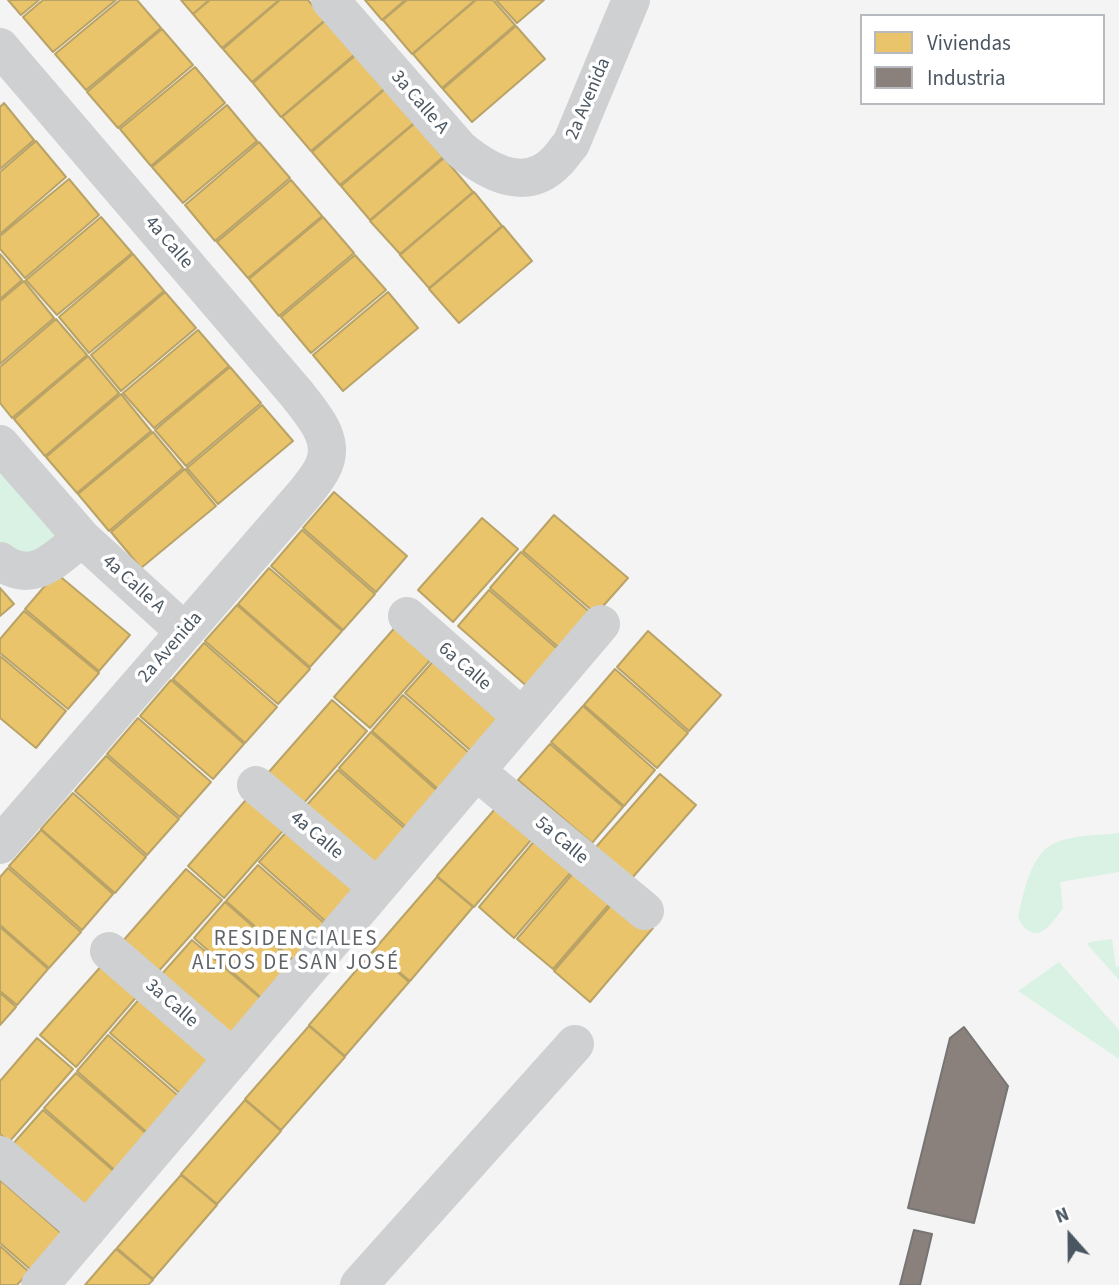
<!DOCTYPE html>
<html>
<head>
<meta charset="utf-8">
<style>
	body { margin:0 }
	#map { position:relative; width:1119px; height:1285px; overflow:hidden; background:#f4f4f4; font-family:"Source Sans 3",sans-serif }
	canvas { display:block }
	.legend { position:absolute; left:860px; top:14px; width:245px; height:91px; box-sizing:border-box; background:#fff; border:2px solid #b7bbc0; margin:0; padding:9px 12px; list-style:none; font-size:21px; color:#4a5661 }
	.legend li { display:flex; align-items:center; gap:14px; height:35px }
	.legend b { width:35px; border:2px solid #b7bbc0 }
	.north { position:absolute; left:1035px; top:1201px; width:70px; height:70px; -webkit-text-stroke:5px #fff; paint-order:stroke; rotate:339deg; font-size:19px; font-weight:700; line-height:28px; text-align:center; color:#4a5661 }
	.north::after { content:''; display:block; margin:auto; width:24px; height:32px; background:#4a5661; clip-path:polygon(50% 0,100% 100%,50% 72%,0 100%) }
</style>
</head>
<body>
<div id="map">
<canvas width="1119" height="1285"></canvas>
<ul class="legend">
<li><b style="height:19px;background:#e9c46a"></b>Viviendas</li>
<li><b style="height:19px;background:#8a817c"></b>Industria</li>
</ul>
<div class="north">N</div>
</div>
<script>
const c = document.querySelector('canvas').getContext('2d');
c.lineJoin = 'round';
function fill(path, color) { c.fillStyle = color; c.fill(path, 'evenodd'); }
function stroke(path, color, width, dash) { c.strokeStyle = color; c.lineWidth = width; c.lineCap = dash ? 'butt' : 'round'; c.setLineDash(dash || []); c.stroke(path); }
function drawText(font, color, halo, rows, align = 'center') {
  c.font = font + ' "Source Sans 3",sans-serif'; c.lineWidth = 7; c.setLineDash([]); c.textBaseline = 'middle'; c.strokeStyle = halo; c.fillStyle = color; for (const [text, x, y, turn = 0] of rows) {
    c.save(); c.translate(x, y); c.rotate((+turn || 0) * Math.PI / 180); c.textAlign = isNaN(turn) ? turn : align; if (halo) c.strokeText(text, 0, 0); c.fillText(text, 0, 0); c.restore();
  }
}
const green = new Path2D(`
	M0,444L82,538L0,561Z
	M1119,833V872L1060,882L1063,908C1058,915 1051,925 1044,930C1033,938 1022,928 1018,917C1025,890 1030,848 1063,840C1081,835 1101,835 1119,833Z
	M1112,939L1116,967L1119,966V980L1087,944L1090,942Z
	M1059,962L1119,1030V1059L1018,991Z`);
const homes = new Path2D(`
	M8,0H39L21,15Z
	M43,0H116L53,52L23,17Z
	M120,0H137L161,28L86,90L55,54Z
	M181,0H209L193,14Z
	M210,0H279L222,48L193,14Z
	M280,0H308L325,20L252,82L223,49Z
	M365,0H405L382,20Z
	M407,0H475L412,54L383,20Z
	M476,0H493L515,25L442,88L413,54Z
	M496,0H544L517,23Z
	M326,20L355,54L281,117L253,83Z
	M516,26L545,59L472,122L443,89Z
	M162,29L193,65L118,128L87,92Z
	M356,55L384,89L311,151L282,117Z
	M195,67L225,103L151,166L120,129Z
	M385,89L414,123L340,185L312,152Z
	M4,103L34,140L0,169V107Z
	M227,105L257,141L183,203L152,167Z
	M415,123L443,157L370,220L341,186Z
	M36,141L66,177L0,234V172Z
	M259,142L290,178L215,241L185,205Z
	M444,158L473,192L400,254L370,221Z
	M69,179L99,215L25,278L0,249V236Z
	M291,180L322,216L248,278L217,242Z
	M474,192L502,226L429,288L400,255Z
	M101,217L132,253L57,315L26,280Z
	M323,217L354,253L279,316L249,279Z
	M503,226L532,261L459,323L429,289Z
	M0,254L22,280L0,299Z
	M133,254L164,291L89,353L59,317Z
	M355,255L386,290L311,353L281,317Z
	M24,281L54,318L0,364V301Z
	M165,292L196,328L121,391L91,355Z
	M388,292L418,328L343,391L313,355Z
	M56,319L87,355L12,418L0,403V367Z
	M198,330L229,366L154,428L123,393Z
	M88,356L119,393L45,456L14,419Z
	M230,367L261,403L186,466L155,430Z
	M121,394L151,431L77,493L46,457Z
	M262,405L293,441L218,504L187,468Z
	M153,432L183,468L109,531L78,494Z
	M185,469L216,506L141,568L111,532Z
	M334,492L407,556L376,592L303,528Z
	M554,515L628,578L596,614L523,551Z
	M482,518L518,549L453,622L418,590Z
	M302,530L375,594L343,630L271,566Z
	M521,552L594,616L563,651L490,588Z
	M269,568L342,631L310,667L238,604Z
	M56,573L130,635L99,671L25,609Z
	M0,588L14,604L0,616Z
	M489,590L562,653L530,689L458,626Z
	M237,605L310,669L278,704L205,641Z
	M24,611L99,673L68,709L0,653V639Z
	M398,624L434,656L370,728L334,697Z
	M648,631L721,695L689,731L617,667Z
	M204,643L277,707L245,743L173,679Z
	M0,656L66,711L36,748L0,718Z
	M436,658L509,721L478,757L405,693Z
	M615,669L688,733L657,768L584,705Z
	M171,680L244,744L213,779L140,716Z
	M403,695L476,759L445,795L372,731Z
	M332,700L367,731L303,804L268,773Z
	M583,706L655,770L624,806L551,742Z
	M138,718L211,782L180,817L107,754Z
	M371,732L443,796L412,832L339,768Z
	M550,744L623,807L592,843L518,780Z
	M106,756L179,819L147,855L75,791Z
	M338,770L411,834L380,869L306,806Z
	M660,774L696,805L632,878L596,847Z
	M73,793L146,857L115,893L41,829Z
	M252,793L288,825L224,898L188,866Z
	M501,802L537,833L474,907L437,876Z
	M291,827L363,891L332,927L259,862Z
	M41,830L113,894L82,930L9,866Z
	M541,833L578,864L514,938L479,907Z
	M258,865L331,929L299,965L226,901Z
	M580,865L616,896L553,969L517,939Z
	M8,868L81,932L49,968L0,925V877Z
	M186,869L222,900L157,973L122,942Z
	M437,877L473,907L410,981L373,951Z
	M618,897L653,928L590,1002L554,971Z
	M225,902L298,966L266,1002L194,938Z
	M0,927L48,969L17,1005L0,991Z
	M192,940L266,1003L234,1039L161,975Z
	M373,951L409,982L345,1056L309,1025Z
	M104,963L139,994L76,1067L40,1035Z
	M0,993L16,1007L0,1025Z
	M141,997L214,1061L183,1096L110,1033Z
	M309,1026L345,1057L281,1130L245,1099Z
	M108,1035L182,1099L150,1135L77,1071Z
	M37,1038L73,1069L9,1142L0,1134V1081Z
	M76,1073L149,1136L117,1172L44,1108Z
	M245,1100L281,1131L217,1204L181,1174Z
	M43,1110L116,1173L85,1209L12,1145Z
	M181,1175L217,1205L153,1279L117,1248Z
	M0,1180L62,1234L31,1270L0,1243Z
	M0,1246L29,1272L17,1285H0Z
	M116,1249L153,1280L148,1285H85Z`);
const industry = new Path2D(`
	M964,1027L1008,1086L974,1223L908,1208L950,1038Z
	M914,1230L932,1234L920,1285H900Z`);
const street = new Path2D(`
	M330,0L460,149C488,172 526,194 557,161C562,156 566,149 571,144L631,0
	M0,47L296,393C312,414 338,440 322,469C318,477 312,484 306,492L0,845
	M0,444L82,538L185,632
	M0,561C33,586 56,558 82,538
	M407,616L522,717
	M476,771L645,911
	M256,785L377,887
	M109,951L233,1058
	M0,1155L87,1230
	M40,1285L601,624
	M359,1285L575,1044`);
const streetNames = [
	["2a Avenida",589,99,-67],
	["3a Calle A",419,103,49],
	["4a Calle",168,243,49],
	["4a Calle A",133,585,42],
	["2a Avenida",171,648,-49],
	["6a Calle",464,667,41],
	["4a Calle",316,836,40],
	["5a Calle",561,841,40],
	["3a Calle",171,1004,41]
];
const neighbourhoodNames = [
	["RESIDENCIALES",296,940],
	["ALTOS DE SAN JOSÉ",296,964]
];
fill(green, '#d9f2e3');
fill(homes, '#e9c46a');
stroke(homes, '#b9a367', 2);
fill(industry, '#8a817c');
stroke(industry, '#777474', 2);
stroke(street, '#ced0d2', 38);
drawText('19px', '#4a5661', '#fff', streetNames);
c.letterSpacing = '2px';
drawText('21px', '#5f6368', '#fff', neighbourhoodNames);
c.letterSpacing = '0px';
</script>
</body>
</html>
